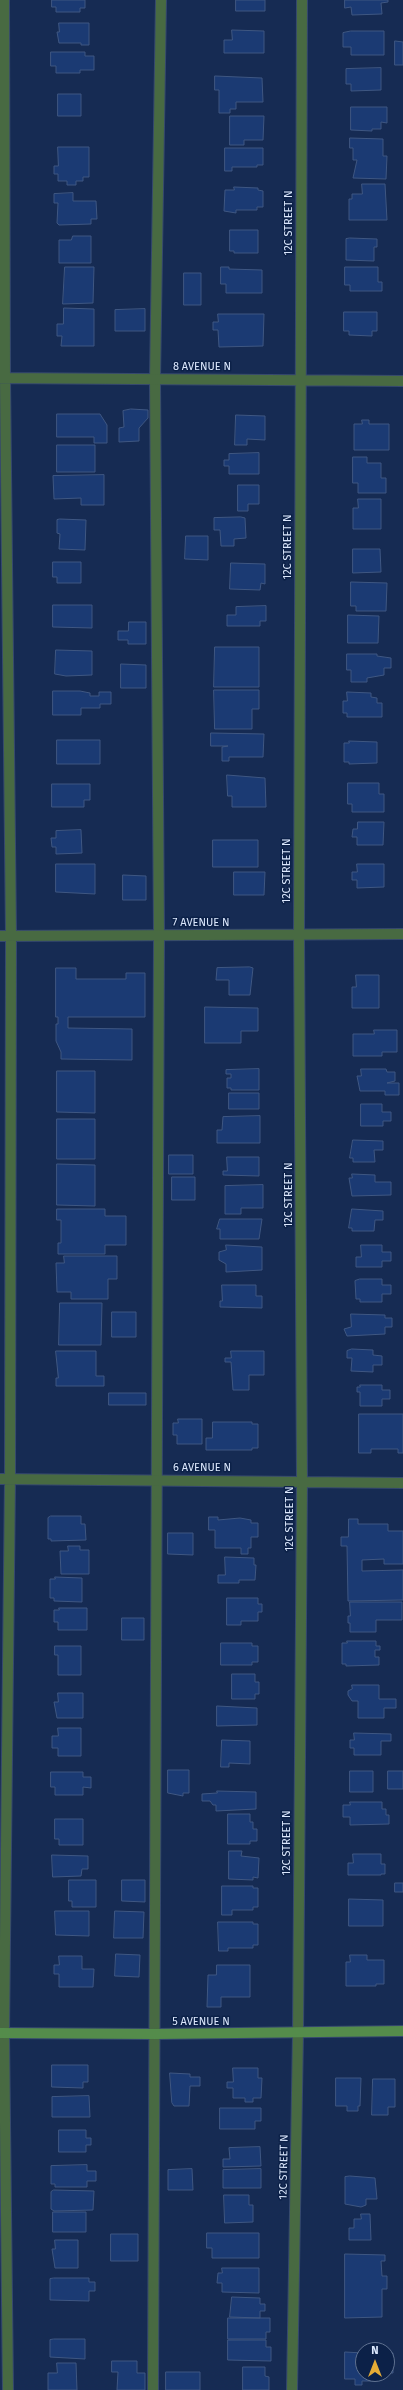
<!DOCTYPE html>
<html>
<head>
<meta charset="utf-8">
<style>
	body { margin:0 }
	#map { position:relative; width:403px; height:2390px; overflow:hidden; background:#162b53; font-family:"Fira Sans",sans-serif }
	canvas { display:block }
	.north { position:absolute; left:355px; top:2342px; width:40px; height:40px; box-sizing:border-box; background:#0c2148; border:1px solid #5f7190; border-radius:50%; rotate:0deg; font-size:11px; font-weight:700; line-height:16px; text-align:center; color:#dce8fd }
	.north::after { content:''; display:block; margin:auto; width:14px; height:18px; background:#e6ac36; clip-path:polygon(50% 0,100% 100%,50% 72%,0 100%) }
</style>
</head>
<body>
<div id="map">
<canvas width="403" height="2390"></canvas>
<div class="north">N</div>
</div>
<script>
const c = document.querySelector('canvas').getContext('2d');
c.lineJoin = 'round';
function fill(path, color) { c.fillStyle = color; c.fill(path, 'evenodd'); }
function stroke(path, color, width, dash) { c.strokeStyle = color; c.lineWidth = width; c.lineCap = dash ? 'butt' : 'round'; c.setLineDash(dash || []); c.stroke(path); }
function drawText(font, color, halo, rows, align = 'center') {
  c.font = font + ' "Fira Sans",sans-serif'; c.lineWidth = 3; c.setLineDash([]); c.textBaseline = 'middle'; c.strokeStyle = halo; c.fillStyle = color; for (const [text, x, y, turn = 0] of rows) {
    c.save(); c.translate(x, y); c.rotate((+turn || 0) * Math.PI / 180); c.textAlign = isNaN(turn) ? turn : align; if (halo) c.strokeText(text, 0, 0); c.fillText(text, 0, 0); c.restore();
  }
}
const building = new Path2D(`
	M52,0H85V8H80V12H56V7H52Z
	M236,0H265V11H236Z
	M345,0H388V2L381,3L382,14L352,15L351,7L345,8Z
	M59,23H89V45H81V43H59L57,32H59Z
	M232,30L264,31V53H224V40H232Z
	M351,31H384V55H351V47H343V33Z
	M395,41L403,42V65H395Z
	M51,52H85V56H94V70H80V73H56V66H51Z
	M381,68V90L351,91V84H346V69Z
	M215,76L262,78L263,102H236V109H230V113H219V90H215Z
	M58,94H81V116H58Z
	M351,107H387V123L381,122V129H372V131L351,130Z
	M230,116H264L263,140H244V145H230Z
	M350,138L383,139V156H387L386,179L353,178L357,160H353V148H350Z
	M58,147H89V177H83V181H76V185H67V181H58V174H54V166H58Z
	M225,148H263V165H257V167H232V171H225Z
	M362,184H385L387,220H349V199H352V194H362Z
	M234,187L258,188V190L263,191V207H257V210H236V213L224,211L225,190H234Z
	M73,193V201H96L97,219H91V224L59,225L57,223L58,203H54V194Z
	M230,230H258V253H234V251H230Z
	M73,236H91V263H59V240H71Z
	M350,238L377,239V247H374V261L346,260V239Z
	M65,267H94L93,303L63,304Z
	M221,267H229V269L262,270V293H226V284H221Z
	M345,267H378V282H382V291H350V285H345Z
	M184,273H201V305H184Z
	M64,308L94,309V346H61L62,336H57V324H63Z
	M145,309V331H115V310Z
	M344,312H377V331H372V336L349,335V331H344Z
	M218,314H264L263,346L219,347L218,330H213V322H218Z
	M131,409L148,410V418L139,428V441L119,442V428L124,427L123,411Z
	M57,414H100L107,425V443H94V437H57Z
	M236,415L265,416V440L247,439V445H235Z
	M362,420H369V424H389V450H354V424H362Z
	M57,445H95V472H57Z
	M259,453V474H229V466H224V460H229V454Z
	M353,457H367V463H381V478H386V493H358V483H353Z
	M104,475V505H81V498L54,499L53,476Z
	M238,485H259V504H248V511H238Z
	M358,499H381V529H353V508H358Z
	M241,517L245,518L246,538L234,539V546H221L220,530H214V518Z
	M60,519L86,520L85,550L59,549L60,534L57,533V520Z
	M186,536H208V560L185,559Z
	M353,549H380L381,572L353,573Z
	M53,562H81V583H57V577H53Z
	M231,563L265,564V584L261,583L260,590L230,589Z
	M351,582L387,583L386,611H356V606H351Z
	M53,605H92V628L53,627Z
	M266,606V621H260V626H227V615H236V607Z
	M348,615L379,616L378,643H348Z
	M129,622H146V644H128V640H118V631H128Z
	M215,647H259V687H214Z
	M56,650L92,651V675L66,676L55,674Z
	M347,654H377V656L391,658V668H384V675L367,678V682H351V670H347Z
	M121,664L146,665V688H121Z
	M214,690H259V709H252V729H215Z
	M53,691H80L90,693V696H99V692H111V704H100V708H81V715H53Z
	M347,692L371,693V697L377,698V703H382V717H347V713H343V701H347Z
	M211,733L264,734L263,757H229V761H222V747L228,746H211Z
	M57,740H100V764H57Z
	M349,741L377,742V763L349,764V762H344V743H349Z
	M227,775L265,778L266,807H232V796H228Z
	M348,783H379V794H384V812H352V804H348Z
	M52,784H90V800H84V807H52Z
	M358,822H384L383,845H357V837H352L353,829H357Z
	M81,830L82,853L56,854V847H52L51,838H56V831Z
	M213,840H258V867H213Z
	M56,864H95V894L56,892Z
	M357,864H384V887L357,888V880H352V872H357Z
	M234,872H265L264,895H234Z
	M123,875L146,876V900H123Z
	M250,967L253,968L250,995H229V980H216L217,968Z
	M56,968H76V979H126V973H145V1017H68V1028L132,1029V1060L61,1059V1052L56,1041V1024H58V1017H56Z
	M356,975H379V1008H352V987H356Z
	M205,1007L258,1008V1031H241V1043H205Z
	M374,1030H397V1052H382V1056H353V1034H374Z
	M259,1069V1090H231V1088H227V1078H231V1074H226V1070Z
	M361,1069H386L387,1072H395V1081L387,1083H399V1095H385V1091H360L357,1076H361Z
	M57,1071H95V1113L57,1112Z
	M229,1093H259V1109H229Z
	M361,1104H382V1112H391V1121H383V1126H361Z
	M260,1116V1143H217V1130H222L223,1117Z
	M57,1119H95V1159H57Z
	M353,1140L383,1141V1150H374L375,1162H353V1158H350Z
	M169,1155H193V1174H169Z
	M227,1157H259V1176L223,1175V1171H227Z
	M57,1164L95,1165V1206L57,1205Z
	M352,1174L375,1175V1182H391V1195L352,1196L349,1178H352Z
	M172,1177H195V1200H172Z
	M263,1185V1208H241V1214H225V1186Z
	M57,1209H105V1216H126V1245H105V1254H58V1243H61V1220H57Z
	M352,1209L383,1211V1220H375L374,1231H352V1228H349Z
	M220,1219H262L259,1239H220V1229H217Z
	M226,1245L262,1247V1270L226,1272V1264L219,1260V1252L226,1250Z
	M361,1245H382V1252H391V1261H382V1267H356V1257H361Z
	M64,1256H117V1279H108V1299H71V1292H57L56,1263H64Z
	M360,1279H382V1285H391V1294H382V1302H360V1299H356L355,1281Z
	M222,1285H256V1296H262V1308L220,1307V1301H222Z
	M60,1303H102L101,1345H59Z
	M112,1312H136V1337H112Z
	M351,1314L385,1315V1318H392V1327H385V1334L347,1336L344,1329L351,1327Z
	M352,1349L373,1350V1355L382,1356V1365H373V1372L351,1371L352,1358H347V1351Z
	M56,1351H96V1376H104V1386H56V1378H58Z
	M231,1351H264V1375H249V1390H233L231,1362H225V1358H231Z
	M360,1385H382V1390H390V1399H382V1406H360V1392H357V1387H360Z
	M109,1393H146V1405H109Z
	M359,1414H403V1453H398V1449H371V1453H359Z
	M178,1419H202V1444H177V1435H173V1423H178Z
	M213,1422H252V1424H258V1448H252V1450H206V1438H212Z
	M51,1516H81V1524H85L86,1540L51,1541V1539H48V1518Z
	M209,1517H218V1520L240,1518L251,1520V1523H258V1537H251V1548H248V1554H241V1548H215V1530H209Z
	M349,1519H358V1524H388V1531H403V1564H384V1559L362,1560V1571L403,1570V1600L348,1601L347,1546H341V1537H348Z
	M168,1533H193V1555L168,1554Z
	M68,1546H80V1550H89V1574H61L60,1551H68Z
	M225,1557L254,1558V1565H256L255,1580H239V1583H218V1575H225Z
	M55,1577L82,1578V1602L54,1601V1598H50V1579H55Z
	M227,1598H258V1604H262V1612H258V1621H241V1625H227Z
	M350,1602H402V1620H376V1632H350V1623H348V1616H350Z
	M59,1608H87V1630H58V1622H54V1610H59Z
	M122,1618H144V1640H122Z
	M347,1641H376V1646H380V1650H375V1657H379V1665L346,1666V1664H342V1643H347Z
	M221,1643H252V1646H258V1662H252V1665H221Z
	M55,1646H81V1675H58V1655H55Z
	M232,1674H255V1682H259V1694H255V1699H232Z
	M352,1685H379V1699H396V1708H384V1718H358V1701H352L348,1695V1691L352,1689Z
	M58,1693H83V1718H57L54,1702H58Z
	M217,1706L257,1708V1725L217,1726Z
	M58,1728H81V1756H58V1748H52V1736H58Z
	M354,1733L391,1734V1741H381V1755H354V1748H350V1740H354Z
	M222,1740L250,1741V1764L229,1763V1767H221Z
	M168,1770H189V1793H183V1796L168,1793Z
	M350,1771H373V1792H350Z
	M388,1771H403V1789H388Z
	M51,1772H83V1777H91V1788L83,1787V1795H55V1787H51Z
	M217,1791L256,1792V1809L216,1811V1805H213L210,1801H202V1794L217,1793Z
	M350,1802H382V1809H386V1815H389V1824L350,1825V1817H343V1805H350Z
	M228,1814H250V1822H253V1829H257V1841H250V1844H228Z
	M55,1819H83V1845H59V1839H55Z
	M229,1851H242L241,1856L259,1858L258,1878L253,1877V1880L229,1879Z
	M353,1854H381V1864H385V1874H381V1875H348V1863H353Z
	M52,1855L88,1856V1869H82L81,1876L53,1877Z
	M69,1880H96V1907H72V1901H69Z
	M122,1880H145V1902L122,1901Z
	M395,1883H403V1892H395Z
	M222,1886H253V1888H258V1907H253V1910H232V1915H222Z
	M349,1899L383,1900V1926H349Z
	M55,1911H89V1936L56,1935Z
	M115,1911L144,1912L143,1938H114Z
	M218,1922H253V1924H258V1945H253V1948H228V1951H219Z
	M116,1954L140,1955L139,1977L115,1976Z
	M350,1955H367V1960H384V1984H376V1986H346V1962H350Z
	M59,1956H82V1969H94L93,1987H59V1974H54V1965H59Z
	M217,1965H250V1997H221V2007H207L208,1975H216Z
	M52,2065H88V2082H83V2088L52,2087Z
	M233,2068H258V2078H262L261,2098H253V2102H245V2098H233V2088H227V2082H233Z
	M170,2073L190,2074V2077H200V2086H190L189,2106H174L172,2103Z
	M336,2078H361L360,2106H358V2111H347V2106H336Z
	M373,2079H395V2107H388V2115H372Z
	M89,2096L90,2117H52V2097Z
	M220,2108H261V2121H255V2129H220Z
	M59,2130H86V2138H91V2145H86V2152H59Z
	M260,2147L261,2166L223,2167V2159H230L229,2148Z
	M87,2165V2171H96V2181H87V2187H55V2184H51V2166Z
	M192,2169L193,2190H168V2170Z
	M261,2169V2188H223V2170Z
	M350,2176L375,2178L377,2199H366V2205L361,2207L345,2204V2177Z
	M54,2190L94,2191L93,2210L54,2211L51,2209V2192Z
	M224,2195H249V2205H253V2222L225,2223Z
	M53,2212H86V2232H53Z
	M361,2214H370L371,2240H349V2228H354V2219H361Z
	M207,2233H259V2258H212V2248H207Z
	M111,2234H138V2261H111Z
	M55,2240H78V2268H55L52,2249H55Z
	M345,2254L385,2255V2261H381L382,2276H387V2289H382V2317L345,2318Z
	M222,2268H259V2293L222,2292V2283H217L218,2273H222Z
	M54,2278H89V2282H95V2291H89V2301L50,2300V2279Z
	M232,2297L260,2298V2304H265V2311H260V2318L230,2317Z
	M228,2318H270V2332H266V2339H228Z
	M54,2339H85V2359L50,2357V2340Z
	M228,2340H266V2347H271V2361L228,2360Z
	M345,2352L363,2353V2374H375V2381H362V2385H355V2379H345Z
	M387,2353H393V2373H387Z
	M112,2361H137V2373H145V2390H117L118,2372H112Z
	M57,2363H76L77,2390H48V2373H57Z
	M243,2367H265V2376L269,2377V2390H243Z
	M166,2372H200V2390H166Z`);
const lane = new Path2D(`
	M153,2390L159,935L155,379L161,0`);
const street = new Path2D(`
	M4,0L5,378L11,936L10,1479L4,2033L8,2390
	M0,378L403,381
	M0,936L403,934
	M0,1479L403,1483
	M292,2390L298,2033L302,1481L299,934L302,0`);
const secondary = new Path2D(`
	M0,2033L155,2034L403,2031`);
const streetNames = [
	["12C STREET N",289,223,-90],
	["8 AVENUE N",202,367],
	["12C STREET N",288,547,-90],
	["12C STREET N",287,871,-90],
	["7 AVENUE N",201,923],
	["12C STREET N",289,1195,-90],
	["6 AVENUE N",202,1468],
	["12C STREET N",290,1519,-90],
	["12C STREET N",287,1843,-90],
	["5 AVENUE N",201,2022],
	["12C STREET N",284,2167,-89]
];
fill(building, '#1b3a73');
stroke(building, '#3f5782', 1);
stroke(lane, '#36496e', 12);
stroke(street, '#36496e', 12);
stroke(secondary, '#36496e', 12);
stroke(lane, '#486a42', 10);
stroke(street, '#486a42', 10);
stroke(secondary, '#548c4b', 10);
drawText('11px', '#dce8fd', '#0c2148', streetNames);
</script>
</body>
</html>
